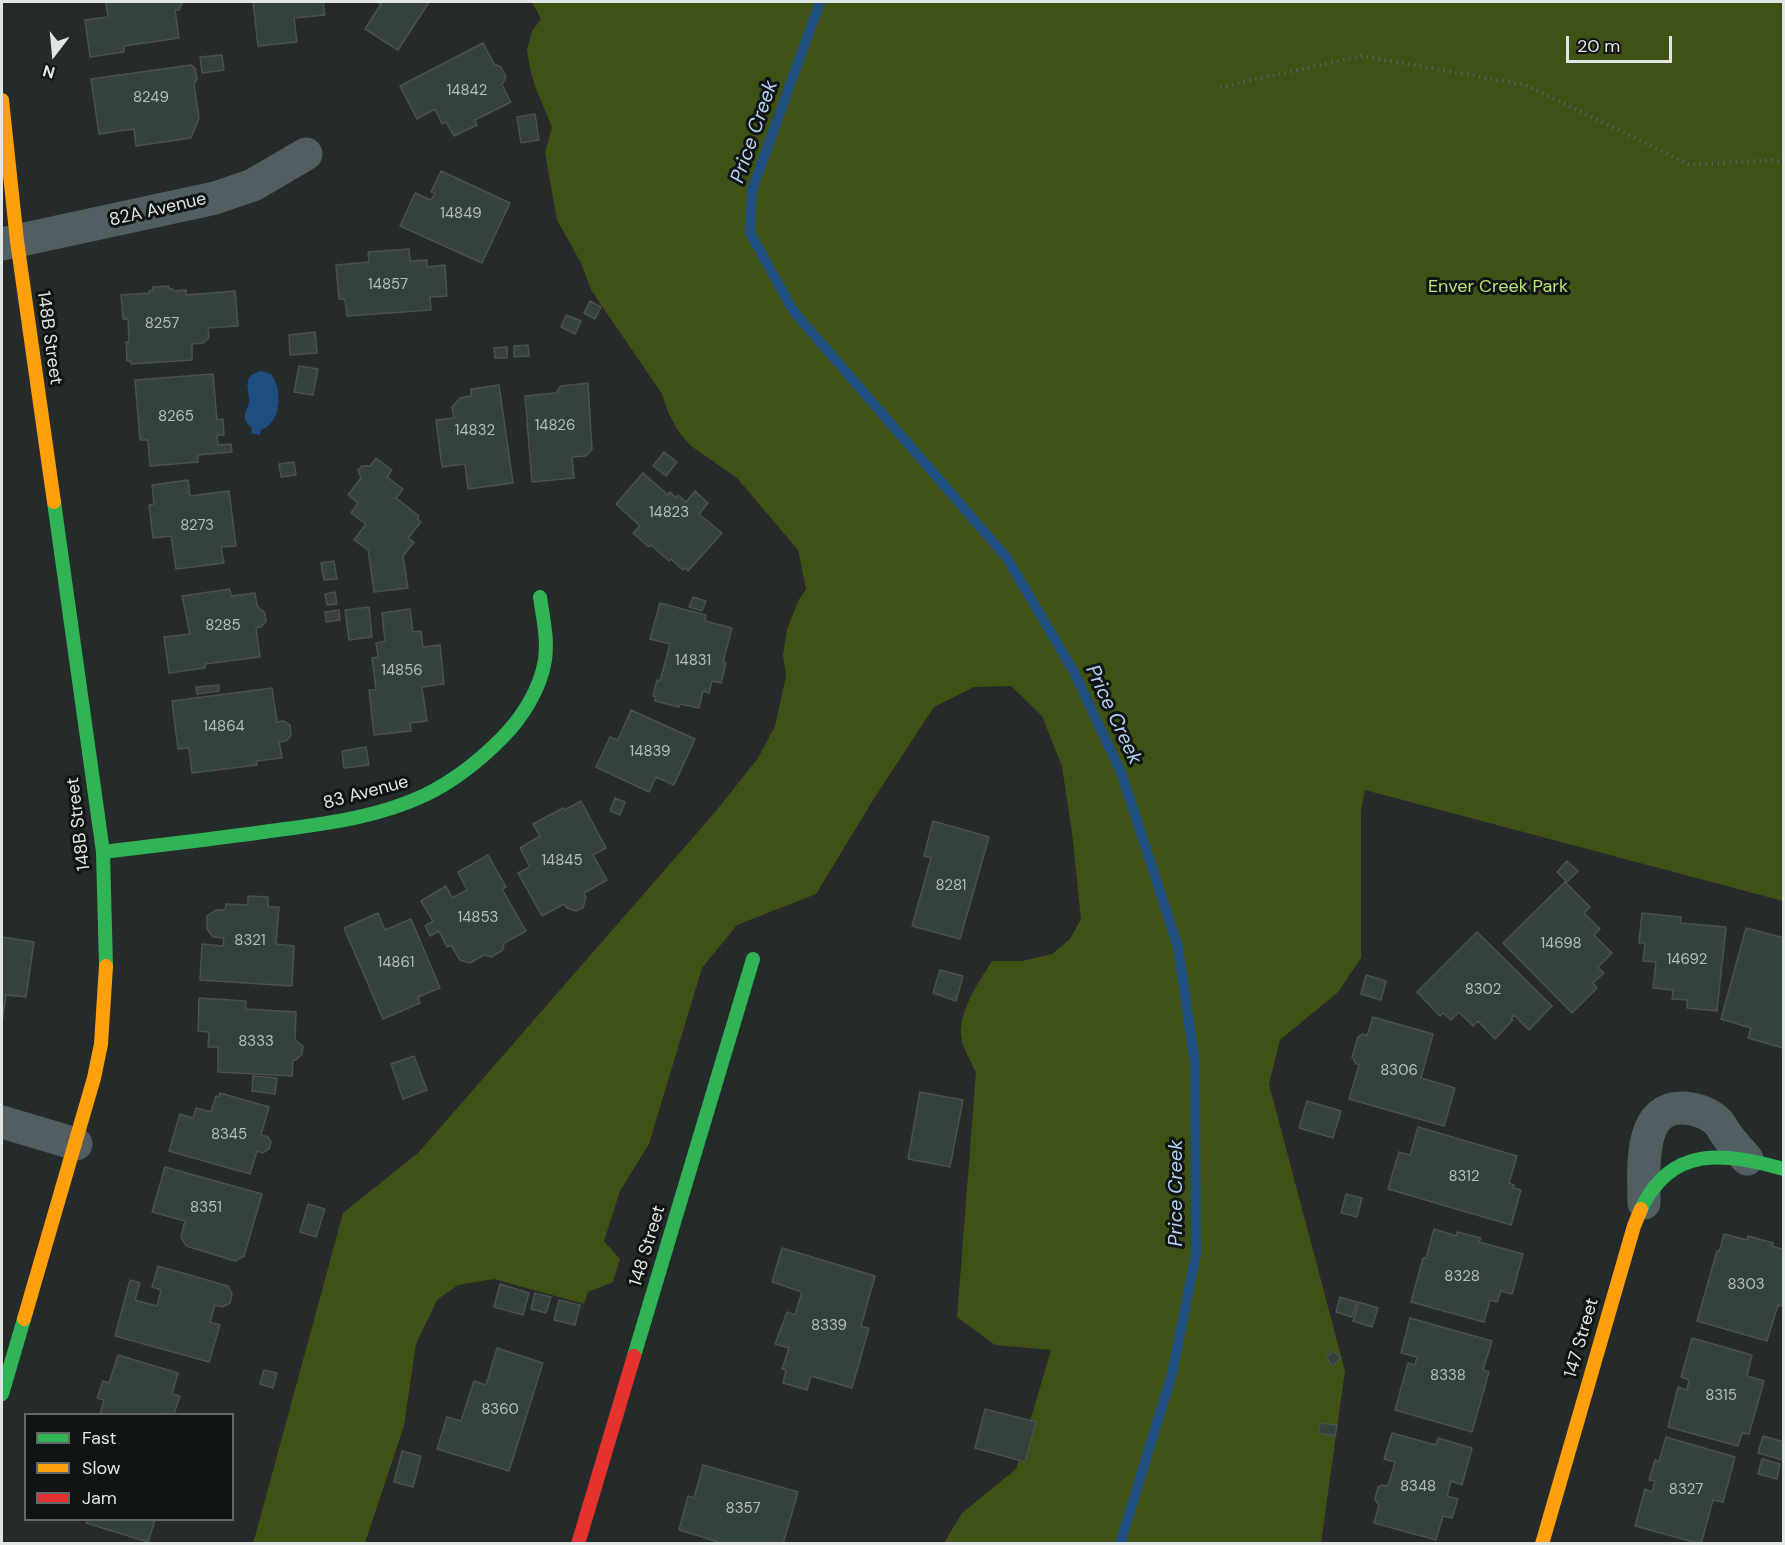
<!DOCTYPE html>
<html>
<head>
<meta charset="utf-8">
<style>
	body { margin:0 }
	#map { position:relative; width:1785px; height:1545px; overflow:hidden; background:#252a2a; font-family:"DM Sans",sans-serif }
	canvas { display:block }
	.frame { position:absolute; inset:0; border:3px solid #dfe6e5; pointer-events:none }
	.legend { position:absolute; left:24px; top:1413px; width:210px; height:108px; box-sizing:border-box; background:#0f1414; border:2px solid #626868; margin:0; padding:8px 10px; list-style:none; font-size:18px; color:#dfe6e5 }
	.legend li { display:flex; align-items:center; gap:12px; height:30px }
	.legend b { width:30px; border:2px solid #626868 }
	.north { position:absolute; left:24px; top:24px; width:60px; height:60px; -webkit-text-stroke:4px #0f1414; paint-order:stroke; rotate:196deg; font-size:16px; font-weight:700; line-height:24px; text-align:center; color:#dfe6e5 }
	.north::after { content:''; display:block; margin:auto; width:21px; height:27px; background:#dfe6e5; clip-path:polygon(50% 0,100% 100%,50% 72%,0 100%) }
	.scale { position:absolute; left:1566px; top:36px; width:106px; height:27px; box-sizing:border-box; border:3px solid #dfe6e5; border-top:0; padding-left:8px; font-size:18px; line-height:21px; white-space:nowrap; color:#dfe6e5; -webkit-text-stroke:4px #0f1414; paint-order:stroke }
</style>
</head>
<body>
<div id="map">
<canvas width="1785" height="1545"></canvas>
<div class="frame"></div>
<ul class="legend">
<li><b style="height:8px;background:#30b455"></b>Fast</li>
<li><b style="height:8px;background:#ff9f0a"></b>Slow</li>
<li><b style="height:8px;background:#e5322d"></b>Jam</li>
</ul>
<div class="north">N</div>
<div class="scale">20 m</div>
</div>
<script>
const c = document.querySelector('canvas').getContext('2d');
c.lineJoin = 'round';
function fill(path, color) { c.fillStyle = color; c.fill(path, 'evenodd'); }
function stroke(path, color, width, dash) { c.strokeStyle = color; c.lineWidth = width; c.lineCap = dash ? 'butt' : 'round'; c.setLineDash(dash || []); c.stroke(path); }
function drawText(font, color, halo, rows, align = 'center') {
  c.font = font + ' "DM Sans",sans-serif'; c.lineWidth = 6; c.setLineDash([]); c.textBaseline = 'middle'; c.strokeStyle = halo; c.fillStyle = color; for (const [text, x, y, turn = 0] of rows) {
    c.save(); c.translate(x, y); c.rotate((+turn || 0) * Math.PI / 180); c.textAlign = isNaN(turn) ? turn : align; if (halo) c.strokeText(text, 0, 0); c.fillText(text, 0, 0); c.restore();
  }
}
const green = new Path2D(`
	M532,2H1783V901L1365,790L1361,811V958L1338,992L1280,1040L1269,1084L1345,1371L1321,1543H944L962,1513L1016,1469L1051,1350L995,1345L957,1317L976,1072C970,1060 959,1042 961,1028C963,1005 980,980 992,961H1022L1052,954L1070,939L1081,919L1072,833L1062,767L1042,716L1011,686L974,687L934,707L875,797L816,894L737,925L702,968L649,1144L620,1191L604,1241L620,1259L613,1282L588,1292L584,1304L494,1279L458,1285L437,1300L416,1344L404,1426L365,1543L253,1544L343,1213L418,1153L716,811L758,758L775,726L786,676L783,655L787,629L798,601L806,589L798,550L737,478L691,446L678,431L668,412L662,394L591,290L581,263L557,220L545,153L552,127L536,89L530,69L527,50L532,31L541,19Z`);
const water = new Path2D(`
	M261,371L271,374C283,390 282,422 261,430L260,435L251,433L252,428C237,415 250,411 249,398C248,384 243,376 261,371Z`);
const stream = new Path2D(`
	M820,2L752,190L750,233L794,312L1007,558L1074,672L1122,775L1178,947L1195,1064L1196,1254L1172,1374L1120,1544`);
const building = new Path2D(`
	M103,2H183L179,10H175L179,38L124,46V52L90,57L85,20L108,17L106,3Z
	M253,2H323L325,15L294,18L297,42L258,46Z
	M377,2H429L398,50L365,29L381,4Z
	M483,43L494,64L501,67L506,77L502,85L511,102L475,120L477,125L454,136L446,122L442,124L435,109L417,119L400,86Z
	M222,55L224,70L202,73L200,57Z
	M191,65L195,68L197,79L194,84L199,118L191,138L136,146L134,129L99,134L91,79Z
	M535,114L539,140L521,143L517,117Z
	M441,171L510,203L482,263L400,226L415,193L431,200L435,193L431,192Z
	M409,249L410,261L427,260V267L445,265L447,296L430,297L431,310L347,316L345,299H339L336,265L369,262L368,252Z
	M169,286V289H173V291L186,290V295L235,291L238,326L208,328L209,338L203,343L192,344V360L131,364V361H127L126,342H129L128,319H123L121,295L149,293V291L153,290V287Z
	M590,301L601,307L595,319L584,313Z
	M566,315L581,321L575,334L561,327Z
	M315,332L317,353L290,355L289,335Z
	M528,345L529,356L514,357V346Z
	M507,347V358H495L494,348Z
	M299,366L318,369L313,395L294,392Z
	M213,374L217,420L223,419L224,435H217L218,445L231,444L232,452L198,455V462L150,466L148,440H140L135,380Z
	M588,383L592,449L586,456L572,457L574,478L532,482L525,396L556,393L561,386Z
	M499,385L513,483L468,489L465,464L442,467L436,420L454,418L452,407L460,398L471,396V389Z
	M664,452L677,462L666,476L653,466Z
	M376,458L392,470L387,477L403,489L396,498L419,516L417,519L421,522L408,538L414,542L403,556L408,588L374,592L368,550L354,540L366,524L351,513L358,503L348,495L361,478L358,470L362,466H370Z
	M294,462L296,475L281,477L279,464Z
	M643,473L668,495L670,492L676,498L678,495L686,502L695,491L708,503L699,514L722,533L688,571L685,568L683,570L671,559L669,561L651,545L649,547L633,533L640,526L616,504Z
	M188,480L190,496L229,491L236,546L221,547L224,563L176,569L171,536L153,538L149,505L154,504L152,485Z
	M334,561L337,579L324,580L321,563Z
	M230,589L231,596L255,593L257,606L265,613L266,621L261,627L256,628L260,657L205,664V668L169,673L164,637L190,634L182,596Z
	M335,592L337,604L327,605L325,594Z
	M693,597L706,601L702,611L689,607Z
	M660,603L706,615L705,621L732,628L723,662L726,663L721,683L712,681L709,693L703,691L699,708L680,704L679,707L655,701L656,697L653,696L657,680L660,681L670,644L650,639Z
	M369,607L372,637L349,640L345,610Z
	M410,609L413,632L421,631L423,647L440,645L444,684L422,687L427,721L410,723L411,731L374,735L369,690H376L372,658L378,657L376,643L385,641L382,613Z
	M339,610L340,620L326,622L325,612Z
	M219,685V691L197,694L196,687Z
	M272,688L277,722L284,721L290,725L291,735L286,741L279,742L282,758L256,761L257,765L192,773L189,748L178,749L172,701Z
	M631,710L695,739L674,785L656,777L649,792L596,767L610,737L618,740Z
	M366,747L369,765L344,768L342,751Z
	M615,798L625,802L620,815L610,811Z
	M581,801L606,848L593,855L607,880L584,893L586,897L583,908L576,911L567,908L564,904L542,916L518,873L530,867L520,848L540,836L533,824L563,808L565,810Z
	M933,821L989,837L960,939L912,926L931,858L924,856Z
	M488,855L506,887L502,889L526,931L504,943L503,950L491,957L484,955L470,963L460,960L451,945L447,947L439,931L430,936L425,926L433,921L421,901L446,886L452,898L467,890L458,872Z
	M1567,861L1578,871L1567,882L1557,872Z
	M1565,882L1590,907L1584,913L1600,929L1594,935L1612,953L1598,967L1604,973L1593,983L1597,988L1572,1013L1503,943Z
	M248,896L268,897V907H279L276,944L294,946L292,986L200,980L202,944L223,946L224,938L213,937L207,929V916L216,910H225L226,904L248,905Z
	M378,913L385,930L411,919L440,988L418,997L420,1003L383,1019L344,928Z
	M1642,913L1681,917L1680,923L1726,927L1717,1011L1687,1008V1000L1672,999L1673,990L1653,988L1656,962L1643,961L1645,943H1639Z
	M1746,928L1784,938L1783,1048L1748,1038L1751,1028L1721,1019Z
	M1477,932L1552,1006L1529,1030L1514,1015L1511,1019L1513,1020L1495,1039L1478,1021L1473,1026L1459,1012L1451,1020L1443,1013L1440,1016L1417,992Z
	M2,937L34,942L26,997L6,995L2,1023Z
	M940,970L963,976L956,1001L933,993Z
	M1366,975L1386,981L1381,1000L1361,994Z
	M199,998L246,1001V1009L296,1012L295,1040L303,1046L302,1054L296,1060H293L292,1076L218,1072V1047H208L209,1032L198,1031Z
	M1373,1017L1433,1034L1421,1078L1455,1088L1444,1126L1349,1099L1359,1065L1356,1064L1352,1057L1358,1037L1363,1034L1367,1036Z
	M414,1056L427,1090L403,1099L391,1064Z
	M253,1076L277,1078L275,1094L252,1091Z
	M920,1092L963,1100L950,1167L908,1159Z
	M220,1093L269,1107L261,1135L268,1137L271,1142L269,1149L263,1153L257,1151L250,1174L169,1151L180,1114L193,1118L196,1108L211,1112L216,1096L219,1097Z
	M1307,1101L1341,1111L1333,1138L1299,1128Z
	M1418,1127L1517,1156L1509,1183L1514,1185L1513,1188L1521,1190L1511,1225L1388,1189L1399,1152L1410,1155Z
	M165,1167L262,1194L244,1256L235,1261L186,1246L181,1237L185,1221L152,1212Z
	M1346,1194L1362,1198L1357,1217L1341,1213Z
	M308,1204L325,1209L316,1237L300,1232Z
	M1434,1229L1456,1236L1457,1232L1481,1238L1479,1242L1523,1254L1512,1294L1501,1291L1497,1302L1490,1300L1484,1322L1411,1302L1423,1258H1426Z
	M1724,1234L1747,1240L1748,1236L1773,1243L1772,1246L1784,1250V1307L1778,1305L1767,1341L1697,1321L1717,1251L1719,1252Z
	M782,1248L875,1276L861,1326L869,1328L852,1388L811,1376L807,1390L783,1383L786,1370L782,1369L789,1348L775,1344L787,1312L795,1315L802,1292L772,1282Z
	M158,1266L228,1286L232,1294L230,1303L222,1307L215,1305L210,1322L220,1325L209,1362L115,1336L130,1280L140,1283L135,1300L157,1306L161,1290L152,1287Z
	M500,1284L529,1293L523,1315L494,1307Z
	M535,1293L551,1297L546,1313L531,1309Z
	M1340,1297L1357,1302L1352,1317L1336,1312Z
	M559,1300L580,1305L575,1325L554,1320Z
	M1359,1302L1378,1308L1372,1327L1353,1321Z
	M1410,1318L1492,1341L1483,1370L1489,1372L1472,1432L1395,1410L1408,1363L1415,1365L1417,1357L1401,1353Z
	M1692,1338L1752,1355L1747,1376L1764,1381L1749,1434L1742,1433L1738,1446L1668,1427L1678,1387L1687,1390L1689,1380L1681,1377Z
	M497,1348L543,1363L509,1471L437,1449L447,1417L461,1421L474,1381L486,1385Z
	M1333,1351L1341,1358L1333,1366L1326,1358Z
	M118,1355L178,1373L172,1394L180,1396L174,1414L166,1413V1414H100L104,1400L97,1398L103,1381L109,1383Z
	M264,1370L277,1373L273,1388L260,1384Z
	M985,1409L1036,1422L1025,1462L975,1448Z
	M1320,1423L1337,1425L1335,1436L1318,1433Z
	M1392,1433L1436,1445L1438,1438L1472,1448L1462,1485L1451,1481L1447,1496L1458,1499L1452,1518L1443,1516L1436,1540L1374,1523L1379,1505L1375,1499L1378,1487L1382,1485L1388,1486L1395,1462L1384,1459Z
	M1763,1436L1784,1442L1783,1460L1758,1453Z
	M1666,1437L1735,1457L1723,1502L1713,1500L1701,1544L1635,1526L1645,1489L1652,1492L1655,1481L1649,1480L1655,1460L1659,1461Z
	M402,1451L421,1456L413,1487L394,1482Z
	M1762,1459L1780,1464L1777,1479L1758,1474Z
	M703,1465L798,1492L783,1544H725L679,1530L688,1496L694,1498Z
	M87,1520H155L148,1542L86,1523Z`);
const path = new Path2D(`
	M1220,87L1362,56L1526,85L1690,165L1772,160L1784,162`);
const street = new Path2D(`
	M2,244L215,198L253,185L306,154
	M2,1122L76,1144
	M1644,1203C1644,1172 1637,1105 1684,1108C1697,1109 1709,1113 1718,1122C1721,1125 1723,1130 1726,1134C1732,1143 1740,1151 1747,1159`);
const fast = new Path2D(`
	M54,502L103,852L106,966
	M103,852C159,845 215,839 270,831C322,824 377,818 425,795C454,781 478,762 501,739C522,718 540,690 545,660C548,639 543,618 540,597
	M1641,1209C1672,1144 1725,1153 1784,1169
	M634,1356L753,959
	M2,1394L24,1319`);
const slow = new Path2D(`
	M2,100L17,241L54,502
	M24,1319L94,1078L101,1044L106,966
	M1542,1544L1634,1226L1641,1209`);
const jam = new Path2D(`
	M578,1544L634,1356`);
const numberNames = [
	["14842",467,91],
	["8249",151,98],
	["14849",461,214],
	["14857",388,285],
	["8257",162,324],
	["8265",176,417],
	["14826",555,426],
	["14832",475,431],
	["14823",669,513],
	["8273",197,526],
	["8285",223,626],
	["14831",693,661],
	["14856",402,671],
	["14864",224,727],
	["14839",650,752],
	["14845",562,861],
	["8281",951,886],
	["14853",478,918],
	["8321",250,941],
	["14698",1561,944],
	["14692",1687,960],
	["14861",396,963],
	["8302",1483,990],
	["8333",256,1042],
	["8306",1399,1071],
	["8345",229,1135],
	["8312",1464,1177],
	["8351",206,1208],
	["8328",1462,1277],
	["8303",1746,1285],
	["8339",829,1326],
	["8338",1448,1376],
	["8315",1721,1396],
	["8360",500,1410],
	["8348",1418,1487],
	["8327",1686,1490],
	["8357",743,1509]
];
const streetNames = [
	["82A Avenue",158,210,-13],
	["148B Street",49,338,82],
	["83 Avenue",366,793,-15],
	["148B Street",79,824,-97],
	["148 Street",648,1246,-73],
	["147 Street",1582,1338,-74]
];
const parkNames = [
	["Enver Creek Park",1498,287]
];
const waterNames = [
	["Price Creek",755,132,-71],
	["Price Creek",1113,715,65],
	["Price Creek",1177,1193,-90]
];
fill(green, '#3f5114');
fill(water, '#1e4e80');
stroke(stream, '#1e4e80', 10);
fill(building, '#34423c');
stroke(building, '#4c504e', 1.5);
stroke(path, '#565f60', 4, [1.5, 4.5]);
stroke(street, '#525f62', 33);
stroke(fast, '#30b455', 14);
stroke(slow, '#ff9f0a', 14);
stroke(jam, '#e5322d', 14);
drawText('15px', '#b4bdbb', null, numberNames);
drawText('18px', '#dfe6e5', '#0f1414', streetNames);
drawText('18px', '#bee17a', '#0f1414', parkNames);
drawText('italic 20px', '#b6d2f2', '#0f1414', waterNames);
</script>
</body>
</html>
